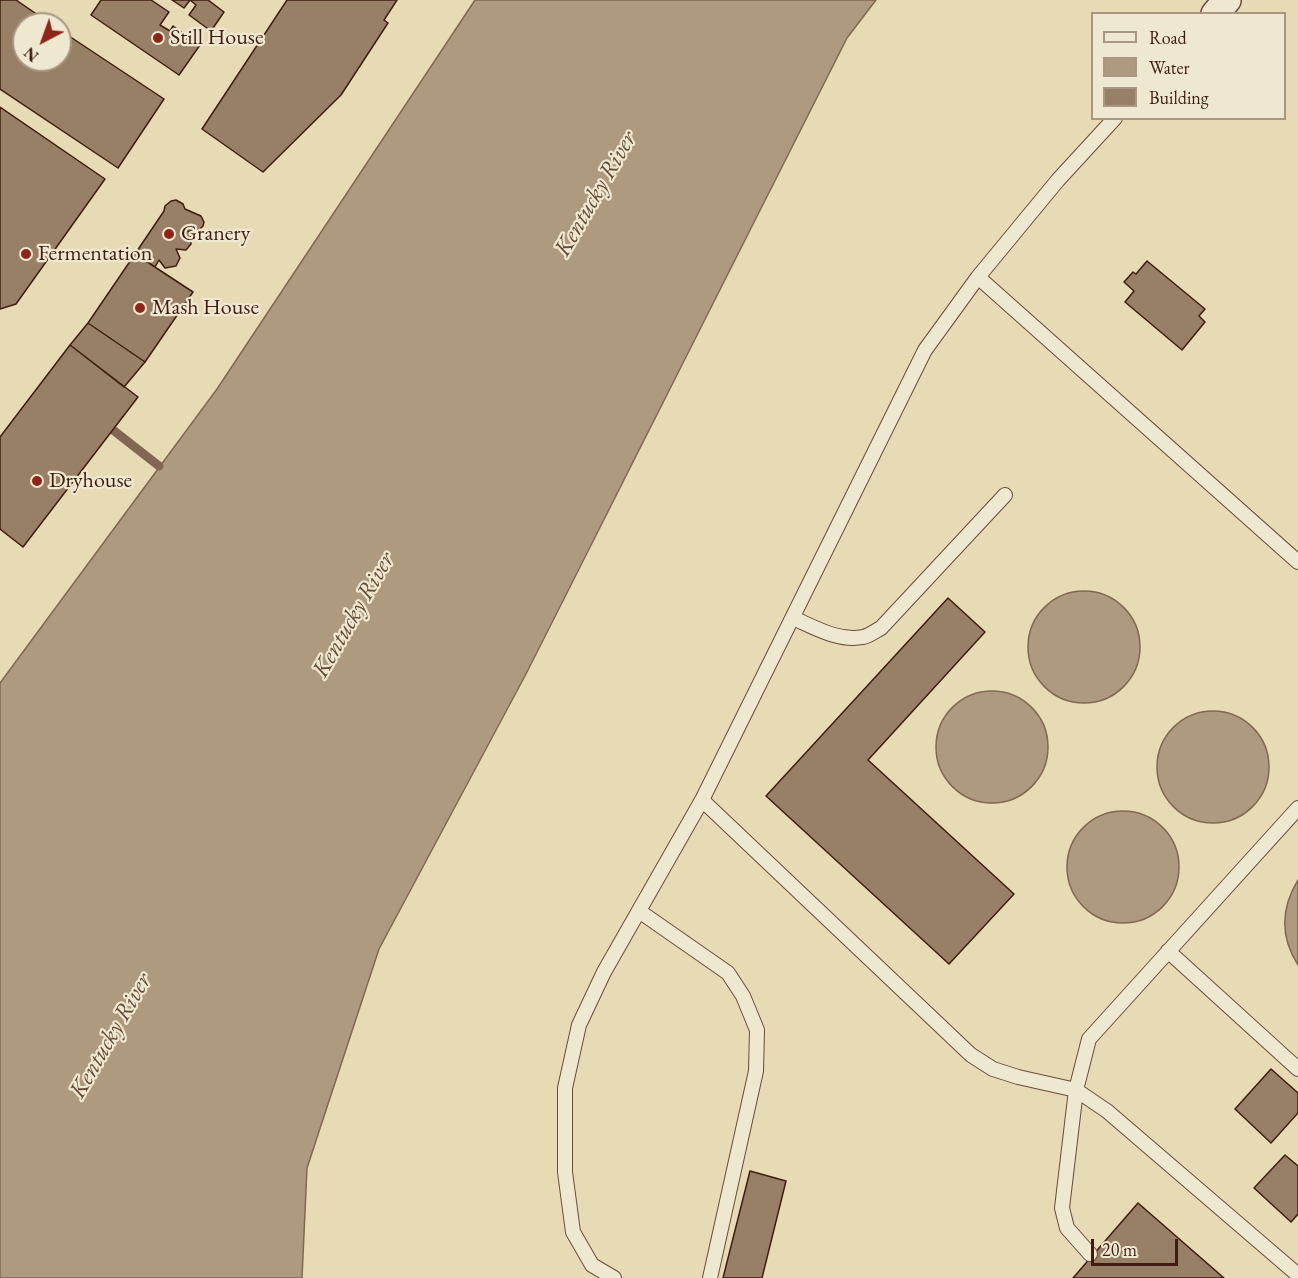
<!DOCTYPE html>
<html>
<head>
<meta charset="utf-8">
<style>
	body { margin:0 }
	#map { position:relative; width:1298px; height:1278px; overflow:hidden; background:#e7dbb6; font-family:"EB Garamond",serif }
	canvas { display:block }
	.legend { position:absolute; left:1091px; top:12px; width:195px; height:108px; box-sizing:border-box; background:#efe8d0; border:2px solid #a99783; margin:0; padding:8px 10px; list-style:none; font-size:18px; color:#401d10 }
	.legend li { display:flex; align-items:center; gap:12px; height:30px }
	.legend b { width:30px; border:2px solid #a99783 }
	.north { position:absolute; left:12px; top:12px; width:60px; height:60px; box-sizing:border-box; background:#efe8d0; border:2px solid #a99783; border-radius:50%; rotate:221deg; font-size:16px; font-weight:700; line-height:24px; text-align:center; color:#401d10 }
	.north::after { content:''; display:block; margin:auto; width:21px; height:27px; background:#8f2418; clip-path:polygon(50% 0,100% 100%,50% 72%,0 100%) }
	.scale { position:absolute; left:1091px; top:1239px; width:87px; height:27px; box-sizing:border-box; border:3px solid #401d10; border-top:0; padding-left:8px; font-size:18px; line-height:21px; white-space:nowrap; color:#401d10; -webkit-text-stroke:4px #efe8d0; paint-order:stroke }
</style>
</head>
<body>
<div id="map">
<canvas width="1298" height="1278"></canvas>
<ul class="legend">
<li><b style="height:8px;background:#efe8d0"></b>Road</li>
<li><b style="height:16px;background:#ae9a7e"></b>Water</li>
<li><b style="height:16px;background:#978066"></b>Building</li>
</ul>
<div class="north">N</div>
<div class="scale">20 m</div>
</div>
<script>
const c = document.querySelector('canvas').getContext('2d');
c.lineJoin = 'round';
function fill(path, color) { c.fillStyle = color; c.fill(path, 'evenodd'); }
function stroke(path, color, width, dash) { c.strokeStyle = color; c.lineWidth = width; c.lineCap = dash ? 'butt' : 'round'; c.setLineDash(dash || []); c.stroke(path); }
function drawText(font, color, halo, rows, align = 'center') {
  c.font = font + ' "EB Garamond",serif'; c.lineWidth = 4.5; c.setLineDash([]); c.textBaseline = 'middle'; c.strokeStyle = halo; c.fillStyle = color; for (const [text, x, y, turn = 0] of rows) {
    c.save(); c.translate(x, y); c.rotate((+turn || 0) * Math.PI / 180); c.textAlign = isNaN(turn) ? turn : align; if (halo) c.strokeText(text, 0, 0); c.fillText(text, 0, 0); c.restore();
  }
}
const water = new Path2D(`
	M475,0H876L847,38L526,674L379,949L307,1168L302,1278H0V683L217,389Z
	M1028 647a56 56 0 1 1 112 0a56 56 0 1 1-112 0Z
	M936 747a56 56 0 1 1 112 0a56 56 0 1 1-112 0Z
	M1157 767a56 56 0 1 1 112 0a56 56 0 1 1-112 0Z
	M1067 867a56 56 0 1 1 112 0a56 56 0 1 1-112 0Z
	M1298,880V965C1280,937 1281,908 1298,880Z`);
const stream = new Path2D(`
	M113,430L159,466`);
const building = new Path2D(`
	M0,0H16L51,24H24V60H60V30L164,99L118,168L0,89Z
	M101,0H151L169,12L160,25L170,31L173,26L200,45L179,75L91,15Z
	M172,0H208L224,12L211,31L189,15L196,5L190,0L184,8Z
	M287,0H397L384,20L388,23L341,95L263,172L202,129Z
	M0,107L105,179L16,304L0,309Z
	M176,200L183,204L185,209L201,216L204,222L203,226L197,232L188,231L191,236V244L186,250L176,249L180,258L176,266L165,268L159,260L155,267L135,254L164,211L165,206L171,201Z
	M135,254L193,292L145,362L88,323Z
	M1147,261L1205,309L1199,316L1205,322L1182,350L1125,302L1134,291L1124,282L1133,272L1136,274Z
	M88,323L145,362L124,387L70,345Z
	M70,345L138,397L23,547L0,529V437Z
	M948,598L985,632L868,760L1014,894L949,964L766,796Z
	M1271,1069L1298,1093V1113L1271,1143L1235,1109Z
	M1285,1155L1298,1166V1214L1291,1222L1254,1188Z
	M750,1171L786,1181L762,1278H723Z
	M1138,1203L1224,1278H1073Z`);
const lane = new Path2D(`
	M1115,118L1058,180L978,277L925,350L702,800L971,1055L993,1069L1018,1077L1076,1090L1107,1111L1298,1275
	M978,277L1298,562
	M793,618C814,627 839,642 863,637C869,636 875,631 881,628L1005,495
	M639,911L728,973L743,996L757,1030L756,1071L710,1278
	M1168,951L1298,1069
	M1090,1254L1067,1228L1062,1208L1076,1090L1089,1039L1298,808
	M614,1278L592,1265L573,1232L565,1172V1088L579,1025L604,972L702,800`);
const street = new Path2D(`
	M1215,14L1227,0`);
const markers = [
	[158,38,6,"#8f2418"],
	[169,234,6,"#8f2418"],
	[26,254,6,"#8f2418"],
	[140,308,6,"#8f2418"],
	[37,481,6,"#8f2418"]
];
const poiNames = [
	["Still House",170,38],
	["Granery",181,234],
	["Fermentation",38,254],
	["Mash House",152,308],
	["Dryhouse",49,481]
];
const waterNames = [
	["Kentucky River",596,194,-60],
	["Kentucky River",354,615,-60],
	["Kentucky River",111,1036,-60]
];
fill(water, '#ae9a7e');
stroke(water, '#826852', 1.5);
stroke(stream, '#826852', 9);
fill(building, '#978066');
stroke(building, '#401d10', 1.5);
stroke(lane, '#6a4c3a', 16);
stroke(street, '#6a4c3a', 30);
stroke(lane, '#efe8d0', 14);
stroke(street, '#efe8d0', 27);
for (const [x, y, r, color] of markers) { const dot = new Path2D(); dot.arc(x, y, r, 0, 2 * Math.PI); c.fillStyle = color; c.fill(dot); stroke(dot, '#efe8d0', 2); }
drawText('22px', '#401d10', '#efe8d0', poiNames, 'left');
drawText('italic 24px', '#664936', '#efe8d0', waterNames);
</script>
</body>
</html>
